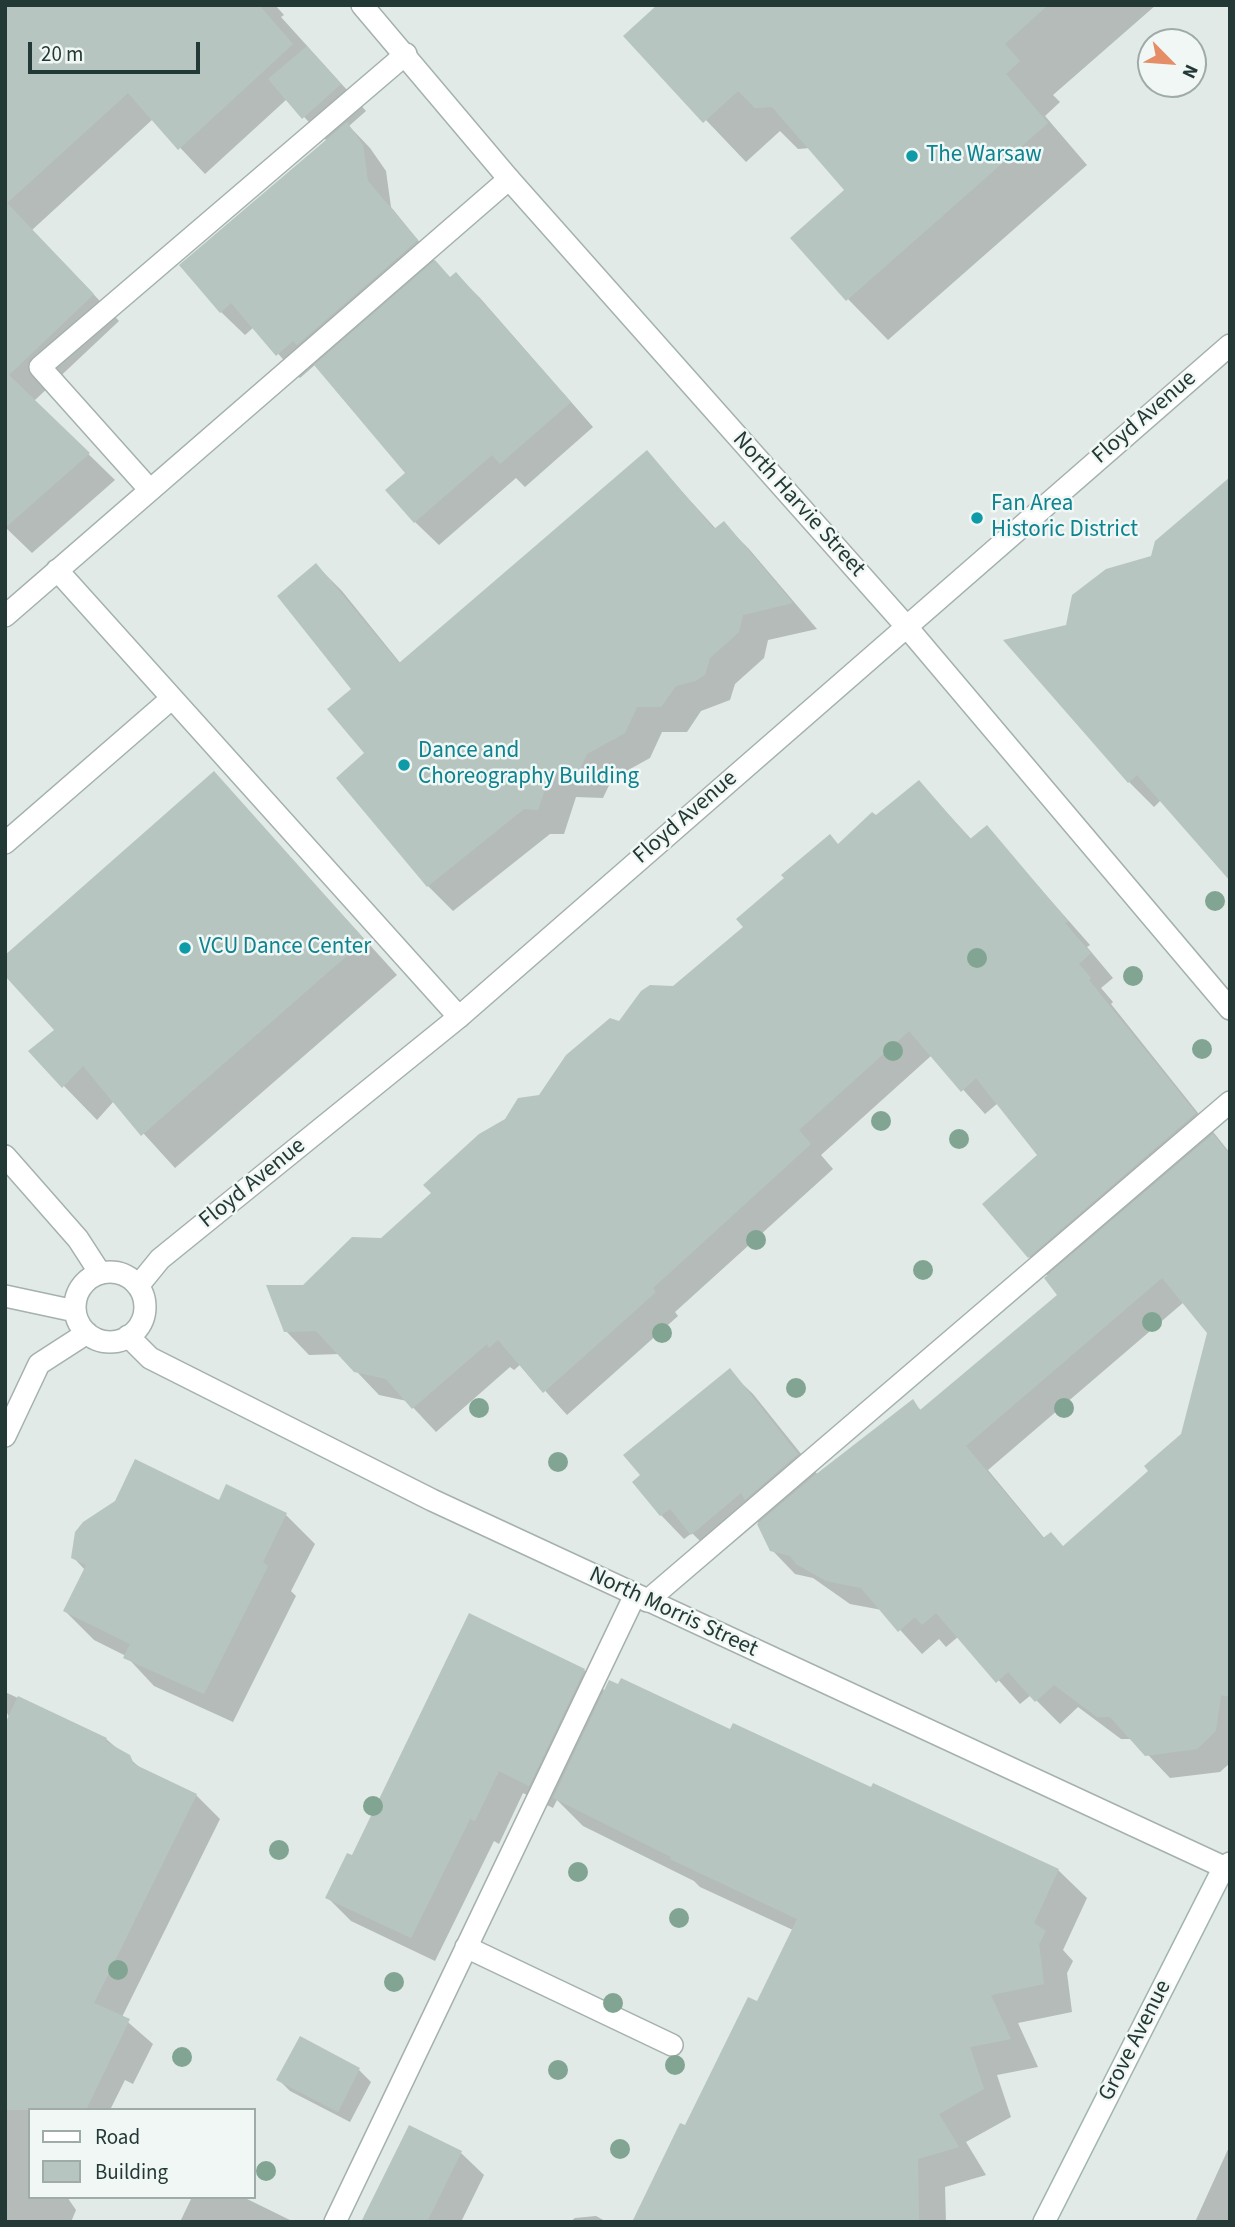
<!DOCTYPE html>
<html>
<head>
<meta charset="utf-8">
<style>
	body { margin:0 }
	#map { position:relative; width:1235px; height:2227px; overflow:hidden; background:#e1eae7; font-family:"Source Sans 3",sans-serif }
	canvas { display:block }
	.frame { position:absolute; inset:0; border:7px solid #233935; pointer-events:none }
	.legend { position:absolute; left:28px; top:2108px; width:228px; height:91px; box-sizing:border-box; background:#f1f7f5; border:2px solid #9faba8; margin:0; padding:9px 12px; list-style:none; font-size:21px; color:#233935 }
	.legend li { display:flex; align-items:center; gap:14px; height:35px }
	.legend b { width:35px; border:2px solid #9faba8 }
	.north { position:absolute; left:1137px; top:28px; width:70px; height:70px; box-sizing:border-box; background:#f1f7f5; border:2px solid #9faba8; border-radius:50%; rotate:115deg; font-size:19px; font-weight:700; line-height:28px; text-align:center; color:#233935 }
	.north::after { content:''; display:block; margin:auto; width:24px; height:32px; background:#e48d66; clip-path:polygon(50% 0,100% 100%,50% 72%,0 100%) }
	.scale { position:absolute; left:28px; top:42px; width:172px; height:32px; box-sizing:border-box; border:4px solid #233935; border-top:0; padding-left:9px; font-size:21px; line-height:24px; white-space:nowrap; color:#233935; -webkit-text-stroke:5px #f1f7f5; paint-order:stroke }
</style>
</head>
<body>
<div id="map">
<canvas width="1235" height="2227"></canvas>
<div class="frame"></div>
<ul class="legend">
<li><b style="height:9px;background:#fff"></b>Road</li>
<li><b style="height:19px;background:#b7c5c0"></b>Building</li>
</ul>
<div class="north">N</div>
<div class="scale">20 m</div>
</div>
<script>
const c = document.querySelector('canvas').getContext('2d');
c.lineJoin = 'round';
function fill(path, color) { c.fillStyle = color; c.fill(path, 'evenodd'); }
function stroke(path, color, width, dash) { c.strokeStyle = color; c.lineWidth = width; c.lineCap = dash ? 'butt' : 'round'; c.setLineDash(dash || []); c.stroke(path); }
function drawText(font, color, halo, rows, align = 'center') {
  c.font = font + ' "Source Sans 3",sans-serif'; c.lineWidth = 5; c.setLineDash([]); c.textBaseline = 'middle'; c.strokeStyle = halo; c.fillStyle = color; for (const [text, x, y, turn = 0] of rows) {
    c.save(); c.translate(x, y); c.rotate((+turn || 0) * Math.PI / 180); c.textAlign = isNaN(turn) ? turn : align; if (halo) c.strokeText(text, 0, 0); c.fillText(text, 0, 0); c.restore();
  }
}
const shadow = new Path2D(`
	M22,5H275L284,15L281,17L366,111L349,126L370,148L386,171L391,207L439,266L451,279L456,274L480,298L593,427L525,487L516,478L439,545L415,522L407,473L316,364L300,378L254,327L245,335L221,312L327,141L287,99L205,174L153,119L32,230L119,321L34,401L115,480L32,553L5,527V20Z
	M659,5H1156L1053,95L1060,102L1045,116L1087,165L888,340L848,299L847,190L810,148L798,149L780,131L746,162L626,36Z
	M647,453L716,529L723,523L749,549L817,629L768,640L764,658L735,684L730,700L701,711L687,732H662L650,758L612,779L603,798L576,797L564,834H550L453,911L428,886L367,753L354,689L316,565L342,591L401,664Z
	M1153,557L1161,800L1154,807L1129,782L1068,627Z
	M214,773L397,975L175,1168L114,1101L97,1120L30,1051L56,1030Z
	M919,782L972,840L987,828L1090,945L1087,947L1113,978L1101,988L1113,1002L1111,1004L1230,1153V1330L1184,1302L988,1470L1045,1539L1064,1548L1230,1397V1763L1220,1772L1170,1778L1133,1739H1121L1078,1707L1060,1724L1031,1695L1020,1704L959,1636L946,1647L939,1639L922,1654L882,1610L850,1604L813,1578L795,1574L772,1550L758,1522L716,1557L692,1533L684,1539L661,1515L729,1371L753,1394L818,1475L912,1402L922,1411L1060,1295L1049,1277L1029,1257L1039,1155L998,1103L985,1114L932,1055L821,1155L833,1169L675,1312L678,1316L567,1415L521,1364L514,1370L510,1367L436,1432L407,1401L379,1395L340,1354L309,1355L286,1331L303,1287L381,1240L620,1023L673,987L839,846Z
	M220,1502L286,1515L315,1544L291,1591L296,1596L233,1722L154,1686L126,1656L94,1640L65,1611L85,1570L73,1557Z
	M584,1670L605,1691L731,1732L1058,1870L1087,1898L1063,1950L1073,1961L1067,1973L1072,2012L1018,2023L1038,2067L997,2075L1011,2117L966,2142L986,2175L945,2187L946,2222H634L758,2003L793,1930L700,1887L694,1881L583,1826L557,1800L553,1808L523,1793L499,1844L494,1841L435,1961L351,1921L327,1897L353,1857Z
	M5,1692L106,1739L143,1770L196,1795L220,1819L122,2017L153,2044L133,2084L125,2080L110,2110H30V2197H67L76,2210L71,2222H5V1748L14,1729L5,1708Z
	M300,2038L359,2070L371,2082L350,2122L290,2091L278,2079Z
	M410,2127L461,2153L484,2175L461,2222H363Z
	M1230,2145V2222H1195Z
	M192,2197H243L294,2222H180Z
	M596,2216L607,2222H570L575,2218Z`);
const building = new Path2D(`
	M5,5H259L293,44L178,150L128,93L7,203L94,294L9,375L90,453L5,528Z
	M657,5H1048L1005,44L1020,61L1006,74L1048,123L846,301L790,238L844,190L772,107L755,108L738,91L703,123L623,36Z
	M307,46L341,84L302,119L268,79Z
	M347,122L363,145L368,181L418,240L297,345L293,341L276,356L231,303L220,313L179,265Z
	M435,260L450,277L456,272L571,402L500,464L492,455L414,523L385,490L405,473L314,365Z
	M647,450L714,529L724,521L793,603L743,615L739,632L710,658L705,675L695,681L676,686L661,707H637L625,733L587,754L578,773L551,772L538,810L524,809L427,887L336,778L364,753L327,709L351,689L277,596L316,563L399,663Z
	M1230,477V881L1137,775L1128,783L1003,640L1066,625L1072,595L1106,569L1151,556L1155,541Z
	M214,771L365,940L141,1136L83,1066L62,1088L28,1051L54,1030L5,976V955Z
	M919,780L970,839L987,825L1068,921L1065,923L1091,953L1079,964L1091,978L1089,980L1196,1113L1028,1258L982,1204L1037,1155L976,1078L961,1092L909,1031L799,1130L811,1144L653,1288L656,1292L543,1393L498,1340L489,1348L487,1344L412,1409L386,1379L354,1372L316,1331L284,1332L266,1285H303L352,1237L381,1238L431,1193L423,1185L479,1134L505,1119L518,1098L539,1095L566,1055L610,1018L619,1021L641,991L650,985L673,986L743,927L736,919L784,878L781,875L830,834L838,844L872,812L876,815Z
	M1213,1134L1230,1155V1697L1221,1695L1216,1731L1197,1749L1145,1756L1110,1717H1097L1054,1685L1035,1702L1008,1672L996,1683L936,1613L922,1625L915,1617L898,1632L861,1588L826,1581L796,1564L790,1556L770,1551L757,1524L815,1475L913,1399L920,1410L1057,1295L1044,1278ZM1162,1278L1207,1333L1181,1434L1144,1466L1148,1471L1063,1546L1051,1532L1043,1538L966,1446Z
	M730,1368L798,1454L745,1500L741,1493L691,1535L670,1509L660,1516L632,1482L640,1475L623,1455Z
	M135,1459L219,1500L226,1484L287,1513L263,1562L268,1566L204,1694L123,1658L130,1644L63,1611L86,1565L71,1558L75,1532L83,1522L115,1501Z
	M469,1613L585,1669L529,1786L499,1771L475,1821L470,1819L411,1938L325,1898L347,1853L352,1855Z
	M621,1678L730,1729L733,1723L871,1787L873,1783L1059,1869L1034,1923L1046,1931L1039,1944L1044,1984L991,1995L1011,2039L970,2047L984,2089L939,2114L959,2147L918,2159L919,2222H632L680,2123L685,2125L748,1997L757,2001L797,1919L670,1859L671,1857L553,1798L609,1680L618,1684Z
	M18,1696L107,1738L105,1741L130,1755L134,1764L197,1794L94,2003L130,2019L86,2110H5V1724Z
	M300,2036L360,2068L338,2112L276,2080Z
	M409,2125L462,2151L427,2222H361Z`);
const lane = new Path2D(`
	M150,490L40,367L406,54
	M57,570L459,1017
	M5,616L509,179
	M5,843L171,699
	M647,1601L1230,1102
	M466,1947L672,2045
	M335,2222L635,1595`);
const street = new Path2D(`
	M362,5L509,179L906,626L1230,1009
	M5,1156L78,1239L100,1273
	M75 1307a35 35 0 1 1 70 0a35 35 0 1 1-70 0Z
	M138,1286L160,1259L459,1017L1230,345
	M5,1296L75,1311
	M128,1336L150,1358L432,1500L1230,1870
	M5,1436L39,1364L87,1333`);
const secondary = new Path2D(`
	M1044,2222L1224,1867L1230,1863`);
const trees = [
	[1215,901],
	[977,958],
	[1133,976],
	[1202,1049],
	[893,1051],
	[881,1121],
	[959,1139],
	[756,1240],
	[923,1270],
	[1152,1322],
	[662,1333],
	[796,1388],
	[479,1408],
	[1064,1408],
	[558,1462],
	[373,1806],
	[279,1850],
	[578,1872],
	[679,1918],
	[118,1970],
	[394,1982],
	[613,2003],
	[182,2057],
	[675,2065],
	[558,2070],
	[620,2149],
	[266,2171]
];
const markers = [
	[912,156,7,"#0f9aa8"],
	[977,518,7,"#0f9aa8"],
	[404,765,7,"#0f9aa8"],
	[185,948,7,"#0f9aa8"]
];
const cultureNames = [
	["The Warsaw",926,156],
	["Fan Area",991,505],
	["Historic District",991,531],
	["Dance and",418,752],
	["Choreography Building",418,778],
	["VCU Dance Center",199,948]
];
const streetNames = [
	["Floyd Avenue",1145,418,-41],
	["North Harvie Street",798,505,48],
	["Floyd Avenue",686,818,-41],
	["Floyd Avenue",253,1184,-39],
	["North Morris Street",673,1613,25],
	["Grove Avenue",1136,2041,-63]
];
fill(shadow, '#0003');
fill(building, '#b7c5c0');
stroke(lane, '#a4b1ae', 24);
stroke(street, '#a4b1ae', 24);
stroke(secondary, '#a1b5af', 24);
stroke(lane, '#fff', 21);
stroke(street, '#fff', 21);
stroke(secondary, '#fff', 21);
c.fillStyle = '#81a592';
for (const [x, y] of trees) { c.beginPath(); c.arc(x, y, 10, 0, 2 * Math.PI); c.fill(); }
for (const [x, y, r, color] of markers) { const dot = new Path2D(); dot.arc(x, y, r, 0, 2 * Math.PI); c.fillStyle = color; c.fill(dot); stroke(dot, '#f1f7f5', 2.5); }
drawText('23px', '#0d838f', '#f1f7f5', cultureNames, 'left');
drawText('23px', '#233935', '#f1f7f5', streetNames);
</script>
</body>
</html>
